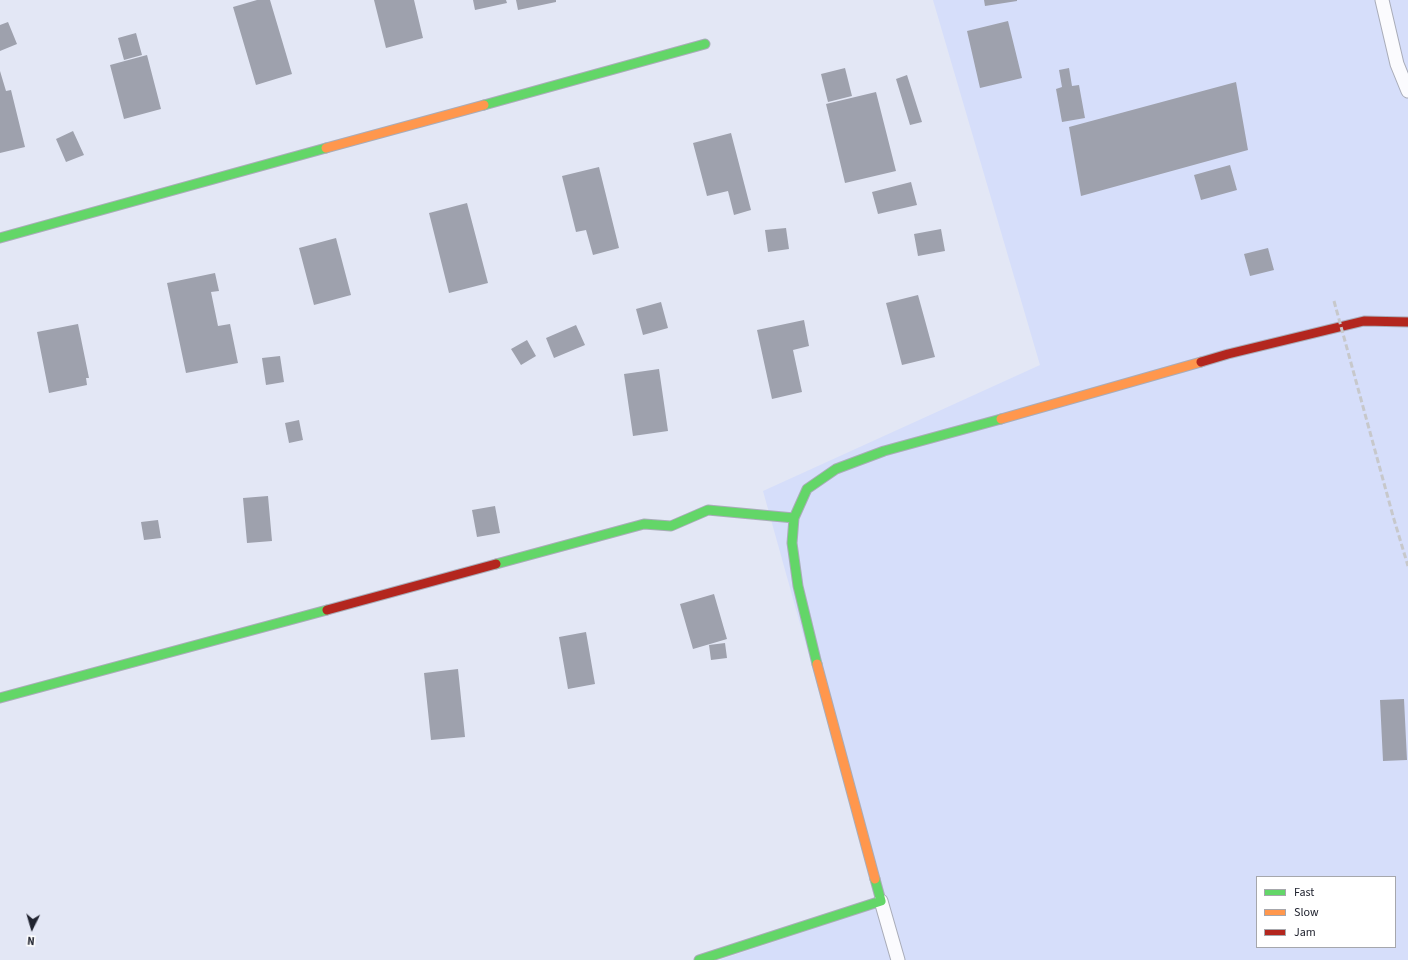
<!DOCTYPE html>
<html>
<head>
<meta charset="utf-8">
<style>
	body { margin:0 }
	#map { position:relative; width:1408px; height:960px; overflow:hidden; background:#e3e7f5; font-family:"Source Sans 3",sans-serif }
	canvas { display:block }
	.legend { position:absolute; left:1256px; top:876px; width:140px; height:72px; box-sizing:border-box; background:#fff; border:1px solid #a6a7ac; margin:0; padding:5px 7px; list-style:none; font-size:12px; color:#20232f }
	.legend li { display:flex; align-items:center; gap:8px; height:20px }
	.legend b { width:20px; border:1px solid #a6a7ac }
	.north { position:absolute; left:12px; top:908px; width:40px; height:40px; -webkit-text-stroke:3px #fff; paint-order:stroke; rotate:185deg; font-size:11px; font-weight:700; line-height:16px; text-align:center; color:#20232f }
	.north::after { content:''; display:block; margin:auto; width:14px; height:18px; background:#20232f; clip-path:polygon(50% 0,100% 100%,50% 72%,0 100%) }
</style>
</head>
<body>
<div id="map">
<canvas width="1408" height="960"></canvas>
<ul class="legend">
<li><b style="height:5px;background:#63d668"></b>Fast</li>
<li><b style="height:5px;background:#ff974d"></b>Slow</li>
<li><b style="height:5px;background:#b3261e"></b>Jam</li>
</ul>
<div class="north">N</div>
</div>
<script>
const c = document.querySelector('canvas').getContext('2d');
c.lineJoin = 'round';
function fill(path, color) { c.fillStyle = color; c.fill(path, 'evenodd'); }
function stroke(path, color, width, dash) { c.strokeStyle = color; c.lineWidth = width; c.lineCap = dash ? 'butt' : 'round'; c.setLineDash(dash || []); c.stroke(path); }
const built = new Path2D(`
	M933,0H1408V960H719L879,907L763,491L1040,365ZM1257,877H1395V947H1257Z`);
const building = new Path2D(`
	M257,0H270L292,74L256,85L233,7Z
	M374,0H414L423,38L386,48Z
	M473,0H506L507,3L475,10Z
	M516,0H556V2L518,10Z
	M984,0H1017V1L985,6Z
	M1008,21L1022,78L980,88L967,31Z
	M8,22L17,44L0,51V25Z
	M136,33L142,55L124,60L118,38Z
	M147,55L161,109L124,119L110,65Z
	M845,68L852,96L828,102L821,74Z
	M1069,68L1072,86L1079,85L1085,118L1062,122L1056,89L1062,87L1059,70Z
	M0,71L6,91L11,90L25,147L0,153Z
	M907,75L922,122L910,125L896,79Z
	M1236,82L1248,150L1081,196L1069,127Z
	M876,92L896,171L845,183L826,104Z
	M73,131L84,155L66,162L56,139Z
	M731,133L751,210L734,215L728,191L707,196L693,143Z
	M1230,165L1237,190L1201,200L1194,175Z
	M599,167L619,248L593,255L586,230L576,232L562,176Z
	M911,182L917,205L878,214L872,192Z
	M467,203L488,283L449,293L429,213Z
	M786,228L789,249L768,252L765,230Z
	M941,229L945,251L918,256L914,234Z
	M336,238L351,295L314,305L299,248Z
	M1268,248L1274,270L1250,276L1244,254Z
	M215,273L219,291L211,292L218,326L230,324L238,363L186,373L167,283Z
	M918,295L935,357L902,365L886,303Z
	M661,302L668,328L643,335L636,309Z
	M804,320L809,346L793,350L802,392L772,399L757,330Z
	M78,324L89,378H86L87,385L49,393L37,332Z
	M576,325L585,345L554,358L546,338Z
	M527,340L536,356L521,365L511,349Z
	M280,356L284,382L266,385L262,358Z
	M659,369L668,431L633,436L624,374Z
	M299,420L303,440L289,443L285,423Z
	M268,496L272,541L247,543L243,498Z
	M495,506L500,533L477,537L472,510Z
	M158,520L161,538L144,540L141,522Z
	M714,594L727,639L693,649L680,604Z
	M586,632L595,684L568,689L559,637Z
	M725,643L727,658L711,660L709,645Z
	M458,669L465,737L431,740L424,673Z
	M1404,699L1407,760L1383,761L1380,700Z`);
const lane = new Path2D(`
	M1382,0L1397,64L1408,91
	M881,901L898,960`);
const fast = new Path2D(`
	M484,105L705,44
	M0,238L326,148
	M496,564L644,524L671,526L708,510L794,518
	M817,664L798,586L792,543L794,518L807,489L836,469L884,451L1001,419
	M0,698L327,610
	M699,960L881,901L875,879`);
const slow = new Path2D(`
	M326,148L484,105
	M1001,419L1201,362
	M817,664L875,879`);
const jam = new Path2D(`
	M1201,362L1228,354L1364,321L1408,322
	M327,610L496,564`);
const rail = new Path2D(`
	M1334,301L1393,516L1408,566`);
fill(built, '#d6defa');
fill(building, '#9ea1ad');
stroke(lane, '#a9acb8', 15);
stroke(fast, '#a9acb8', 11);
stroke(slow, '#a9acb8', 11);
stroke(jam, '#a9acb8', 11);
stroke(lane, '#fbfbfe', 13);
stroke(fast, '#63d668', 9);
stroke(slow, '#ff974d', 9);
stroke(jam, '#b3261e', 9);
stroke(rail, '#c7c8cb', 3, [6, 3]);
</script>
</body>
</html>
